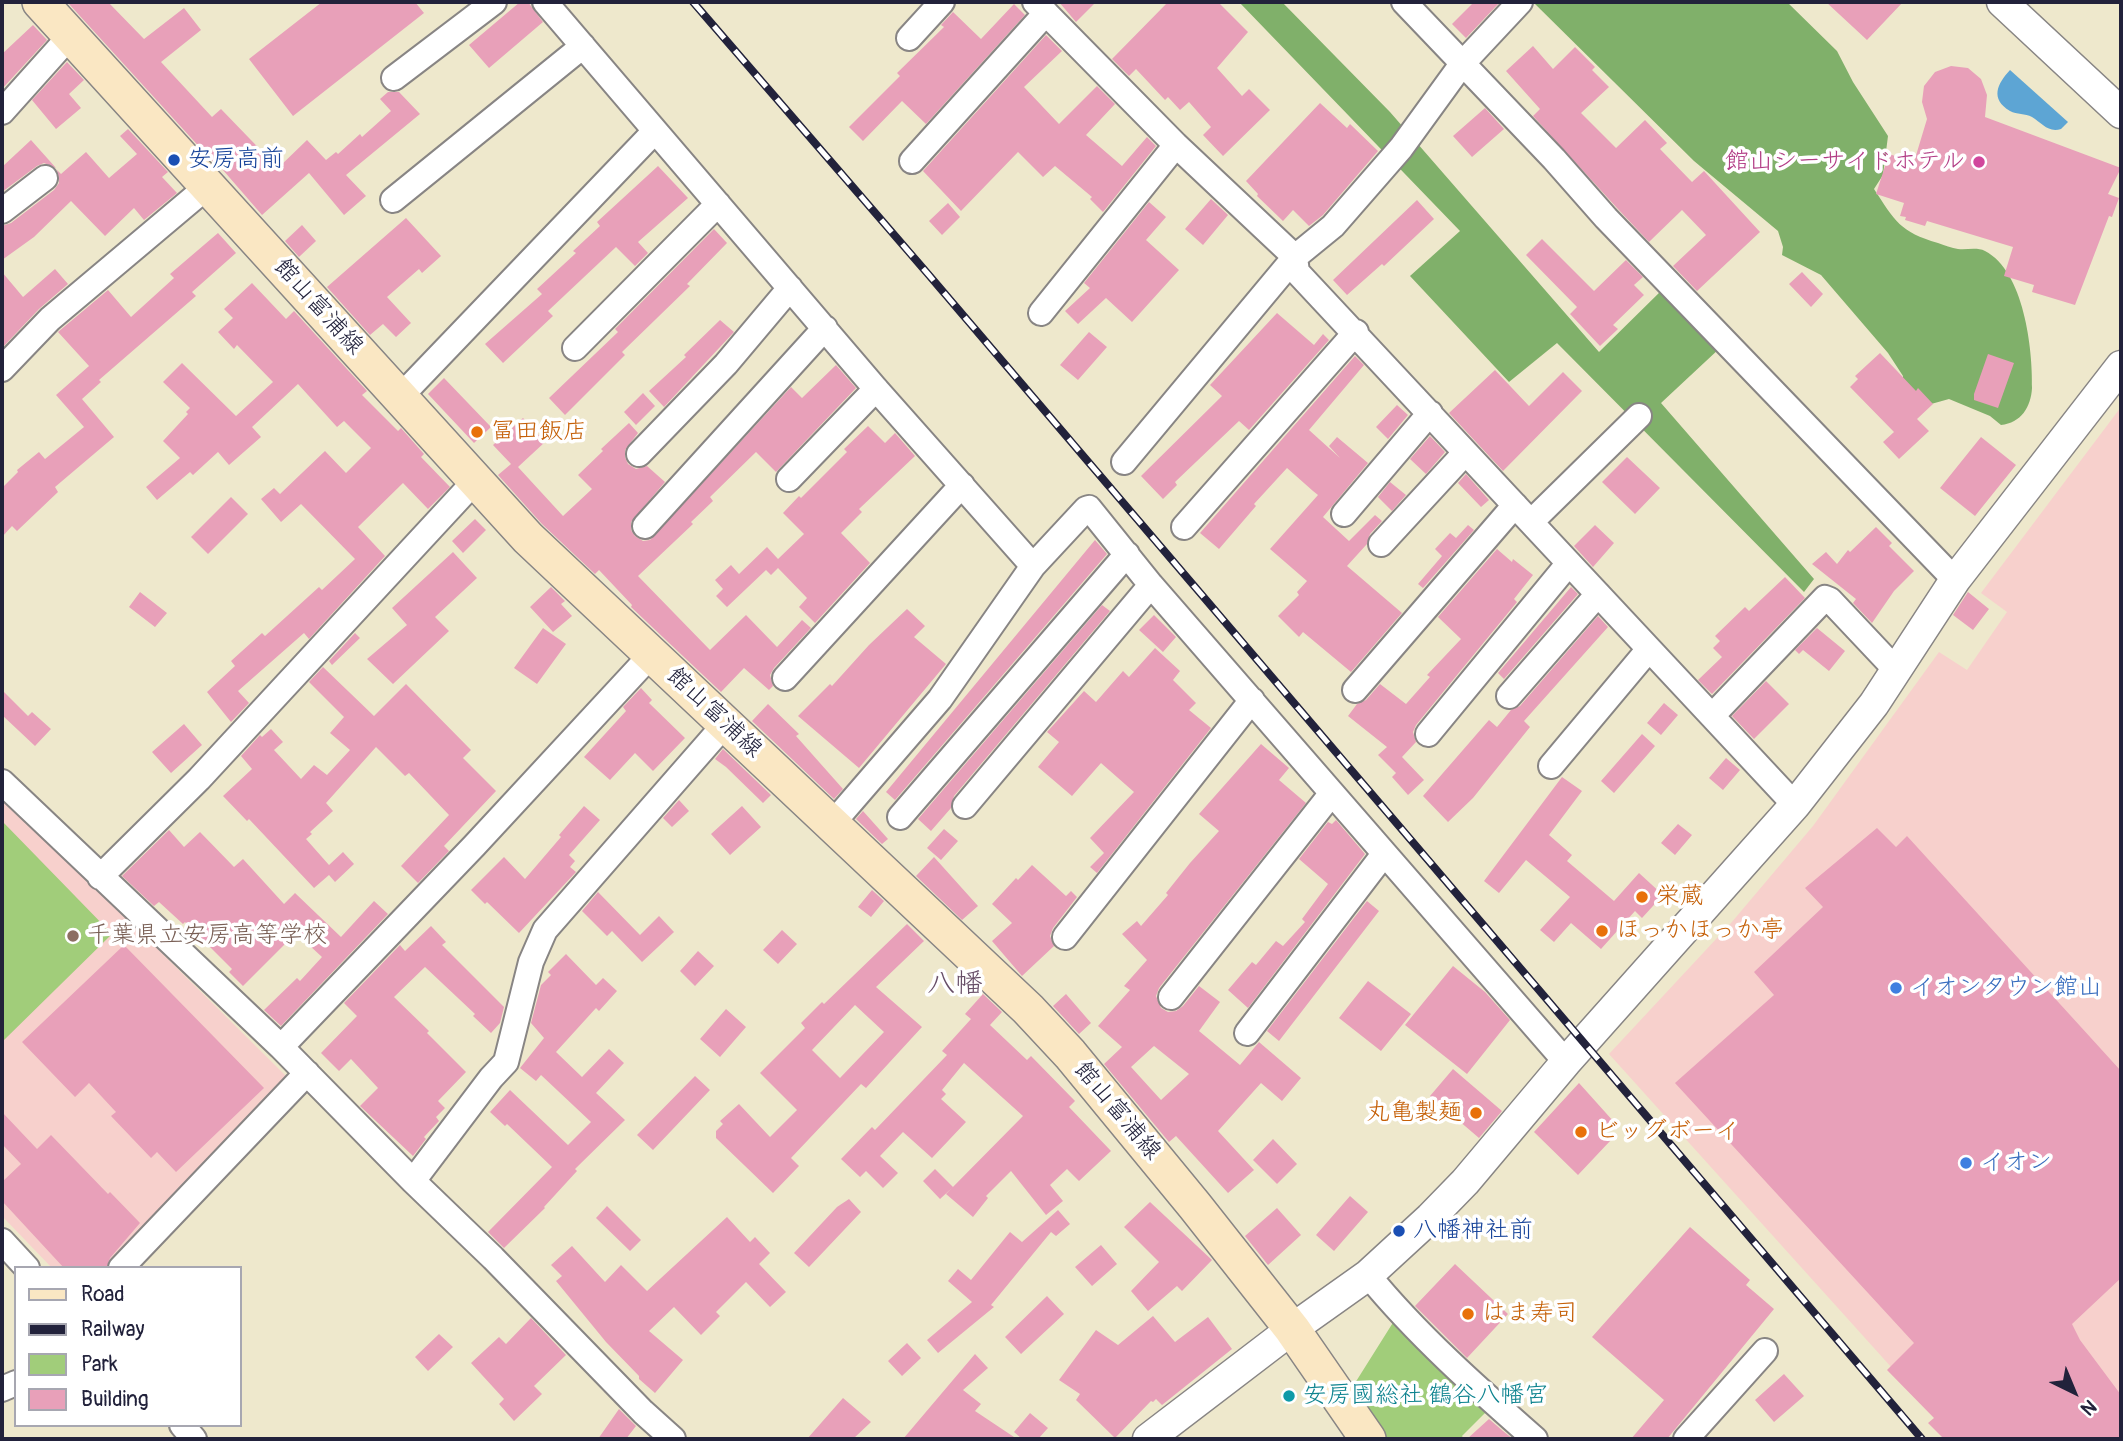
<!DOCTYPE html>
<html>
<head>
<meta charset="utf-8">
<style>
	body { margin:0 }
	#map { position:relative; width:2123px; height:1441px; overflow:hidden; background:#eee8cc; font-family:Pangolin,sans-serif }
	canvas { display:block }
	.frame { position:absolute; inset:0; border:4px solid #22223b; pointer-events:none }
	.legend { position:absolute; left:14px; top:1266px; width:228px; height:161px; box-sizing:border-box; background:#fff; border:2px solid #a7a7b1; margin:0; padding:9px 12px; list-style:none; font-size:21px; color:#22223b }
	.legend li { display:flex; align-items:center; gap:14px; height:35px }
	.legend b { width:35px; border:2px solid #a7a7b1 }
	.north { position:absolute; left:2039px; top:1357px; width:70px; height:70px; -webkit-text-stroke:5px #fff; paint-order:stroke; rotate:137deg; font-size:19px; font-weight:700; line-height:28px; text-align:center; color:#22223b }
	.north::after { content:''; display:block; margin:auto; width:24px; height:32px; background:#22223b; clip-path:polygon(50% 0,100% 100%,50% 72%,0 100%) }
</style>
</head>
<body>
<div id="map">
<canvas width="2123" height="1441"></canvas>
<div class="frame"></div>
<ul class="legend">
<li><b style="height:9px;background:#fae7c3"></b>Road</li>
<li><b style="height:9px;background:#22223b"></b>Railway</li>
<li><b style="height:19px;background:#a1cd7a"></b>Park</li>
<li><b style="height:19px;background:#e8a0b9"></b>Building</li>
</ul>
<div class="north">N</div>
</div>
<script>
const c = document.querySelector('canvas').getContext('2d');
c.lineJoin = 'round';
function fill(path, color) { c.fillStyle = color; c.fill(path, 'evenodd'); }
function stroke(path, color, width, dash) { c.strokeStyle = color; c.lineWidth = width; c.lineCap = dash ? 'butt' : 'round'; c.setLineDash(dash || []); c.stroke(path); }
function drawText(font, color, halo, rows, align = 'center') {
  c.font = font + ' Pangolin,"Klee One",sans-serif'; c.lineWidth = 7; c.setLineDash([]); c.textBaseline = 'middle'; c.strokeStyle = halo; c.fillStyle = color; for (const [text, x, y, turn = 0] of rows) {
    c.save(); c.translate(x, y); c.rotate((+turn || 0) * Math.PI / 180); c.textAlign = isNaN(turn) ? turn : align; if (halo) c.strokeText(text, 0, 0); c.fillText(text, 0, 0); c.restore();
  }
}
const built = new Path2D(`
	M2121,407V1439H1956L1609,1054L1731,923L1813,826L1939,652L1967,670L2007,612L1981,593Z
	M2,795L287,1077L107,1268H52L2,1216Z`);
const green = new Path2D(`
	M2,821L112,934L2,1042Z
	M1394,1321L1490,1408L1462,1436L1464,1439H1382L1350,1391Z`);
const forest = new Path2D(`
	M1239,2H1282L1390,112L1599,352L1664,288L1720,348L1661,403L1814,579L1804,592L1557,343L1509,382L1410,276L1460,231Z
	M1533,2H1787L1837,51L1853,82L1888,136L1883,175L1874,189C1895,221 1900,232 1938,243C1944,245 1952,248 1958,249C1967,250 1977,247 1985,251C2024,271 2033,349 2032,388C2031,407 2021,423 2001,425L1990,416L1949,399L1924,406L1902,386L1903,376L1888,353L1821,275L1782,255L1783,247L1778,231L1694,161Z`);
const water = new Path2D(`
	M2010,70L2068,122L2061,129C2048,133 2042,123 2032,117C2025,113 2017,115 2010,111C1990,99 1997,84 2010,70Z`);
const building = new Path2D(`
	M71,2H108L144,39L184,8L201,30L161,62L212,117L221,109L278,168L307,140L326,160L336,152L338,154L360,134L362,137L391,111L380,99L388,92H399L420,114L346,175L366,196L344,215L309,173L262,215L216,162L214,163L69,4Z
	M322,2H415L424,13L293,116L249,59Z
	M520,2H528L543,22L489,68L469,45Z
	M1059,2H1096L1076,22Z
	M1168,2H1218L1248,32L1217,68L1242,96L1249,89L1270,110L1223,156L1203,135L1211,127L1189,102L1180,110L1168,97L1165,100L1136,69L1129,76L1112,59Z
	M1474,2H1500L1466,38L1452,24Z
	M1826,2H1903L1867,40Z
	M1014,4L1025,15L926,124L902,101L863,141L849,127L900,76L897,73L944,27L941,25L953,12L981,39Z
	M33,25L47,40L2,89V54Z
	M1046,35L1062,51L1024,87L1059,124L1097,86L1115,104L1086,135L1122,166L1147,137L1156,146L1103,212L1090,199L1092,197L1055,166L1043,177L1018,152L961,211L923,171Z
	M1533,46L1553,69L1575,47L1595,67L1592,70L1609,87L1581,113L1616,148L1645,120L1667,143L1660,149L1692,182L1704,171L1760,232L1697,291L1673,266L1706,235L1682,210L1649,242L1617,208L1533,116L1540,109L1506,71Z
	M67,62L84,80L69,94L81,108L56,129L32,100Z
	M1951,66L1968,68L1981,79L1987,95L1985,117L2121,168L2108,194L2119,198L2112,217L2109,216L2075,305L2032,292L2034,285L2004,276L2013,247L1927,221L1925,226L1905,220L1906,217L1900,216L1904,203L1876,194L1889,154L1914,162L1927,119L1922,102L1924,86L1935,72Z
	M1320,103L1347,128L1350,124L1378,151L1323,215L1309,226L1293,210L1283,221L1257,196L1258,194L1246,181Z
	M1485,108L1504,129L1472,157L1453,136Z
	M128,129L168,172L162,177L177,193L144,220L134,208L105,236L71,201L34,237L2,260V226L11,223L54,190L59,183L57,170L61,174L86,152L109,178L137,154L120,136Z
	M31,140L56,168L44,163L37,166L2,192V167Z
	M658,166L688,198L638,242L648,253L635,266L616,247L548,311L553,316L503,363L485,344L542,294L537,289L576,253L573,251L600,226L597,222Z
	M1211,199L1228,215L1203,245L1185,229Z
	M1417,200L1434,219L1384,266L1382,264L1347,295L1333,280Z
	M1149,202L1166,217L1146,240L1179,270L1132,322L1106,298L1078,324L1065,311L1090,288L1084,283Z
	M948,203L960,217L942,235L929,221Z
	M406,218L441,256L422,273L419,269L387,297L411,323L396,337L383,324L370,335L327,287Z
	M302,225L316,241L299,257L285,241Z
	M714,229L727,243L687,284L690,286L622,352L625,355L565,415L549,398L618,332L615,329Z
	M218,233L236,253L192,292L196,296L99,380L101,382L82,399L114,437L55,487L58,492L17,531L12,526L2,537V488L18,472L17,470L39,452L45,459L84,427L56,395L89,366L58,332L108,290L131,317L174,278L170,274Z
	M1542,239L1594,291L1626,260L1643,277L1634,285L1644,295L1613,325L1618,329L1600,346L1570,314L1577,307L1526,255Z
	M55,269L68,284L39,309L2,348V272L23,297Z
	M1802,272L1823,294L1811,307L1789,284Z
	M252,283L286,319L294,311L367,391L362,395L398,431L401,428L424,454L421,457L450,487L428,509L403,483L358,527L385,556L309,639L304,633L238,691L249,703L231,722L207,692L235,666L231,661L262,633L265,636L319,587L322,590L355,559L301,504L281,522L261,499L274,488L280,494L325,451L346,473L371,448L344,421L337,427L298,384L252,427L261,437L229,465L218,452L193,475L190,472L157,500L146,487L180,458L163,441L188,414L186,412L190,408L163,382L182,363L236,416L273,382L237,345L234,349L218,332L233,318L224,309Z
	M1277,313L1314,345L1323,334L1329,340L1249,430L1239,421L1175,482L1177,485L1163,499L1141,476L1222,396L1210,385Z
	M720,320L734,332L664,407L649,391L686,357L684,355Z
	M1089,332L1107,347L1078,380L1060,365Z
	M1880,353L1916,391L1918,388L1933,404L1917,419L1929,431L1899,459L1883,442L1894,432L1850,387L1858,379L1855,376Z
	M1988,354L2014,363L1998,408L1974,400V394Z
	M1355,356L1364,365L1309,430L1340,458L1329,446L1337,437L1368,463L1323,517L1349,541L1375,515L1382,521L1370,534L1367,544L1347,566L1402,613L1351,672L1303,632L1299,637L1278,616L1299,595L1297,592L1307,581L1270,549L1318,495L1313,491L1287,468L1254,504L1256,506L1219,549L1200,533Z
	M836,365L856,388L776,472L756,452L710,497L713,501L691,522L693,524L638,576L710,650L746,615L777,647L802,620L811,628L774,668L770,675L773,686L769,690L744,668L721,692L631,607L632,605L599,570L595,574L542,524L498,475L511,464L493,445L523,418L545,442L518,467L563,516L592,489L578,475L603,451L601,449L629,423L638,433L625,450V457L628,464L636,469L647,466L665,482L631,522V530L635,536L643,541L650,540L791,387L802,398Z
	M1495,370L1529,406L1563,372L1582,391L1503,471L1449,413Z
	M444,378L491,427L474,443L428,394Z
	M643,393L655,406L636,425L624,412Z
	M1397,405L1408,415L1388,439L1376,427Z
	M868,426L885,443L895,433L915,456L859,509L862,512L841,533L870,563L815,623L799,607L807,598L778,568L771,575L766,570L727,607L716,596L723,589L715,580L731,565L739,574L767,547L778,559L804,534L783,513L799,496L801,498L847,452L844,449Z
	M1430,436L1445,452L1426,474L1410,459Z
	M1981,437L2016,465L1975,516L1940,488Z
	M1627,457L1660,488L1635,514L1602,482Z
	M1466,474L1489,500L1481,507L1458,483Z
	M1390,482L1406,495L1392,511L1378,497Z
	M231,497L248,514L208,554L191,537Z
	M475,519L486,530L463,553L452,541Z
	M1468,525L1474,530L1423,588L1418,584L1442,556L1435,549L1450,533L1456,538Z
	M1595,525L1614,543L1593,567L1574,546Z
	M1876,527L1892,543L1889,546L1914,571L1894,591L1872,623L1853,603L1856,599L1812,564L1826,552L1837,564L1848,550L1850,552Z
	M1095,540L1107,554L895,800L886,792Z
	M1497,549L1512,562L1513,559L1533,575L1514,599L1517,602L1416,725L1413,732L1416,742L1402,757L1424,780L1408,795L1392,777L1396,773L1378,755L1387,747L1348,716L1357,704L1366,700L1380,684L1406,704L1430,677L1427,675L1461,639L1438,617Z
	M453,552L477,578L435,617L449,631L393,684L367,659L407,625L392,608Z
	M1785,577L1805,598L1712,694L1698,680L1722,657L1713,648L1720,641L1715,636L1745,607L1749,611Z
	M551,587L565,601L561,604L572,616L553,632L530,607Z
	M1571,587L1578,594L1504,679L1498,673Z
	M140,592L167,613L155,627L129,607Z
	M1968,592L1989,609L1973,630L1953,615Z
	M1102,605L1110,611L954,796L951,808L931,831L918,819Z
	M907,609L925,626L914,637L946,664L859,768L798,716L830,684L832,686L869,645Z
	M1154,615L1176,637L1163,652L1139,630Z
	M1598,616L1608,627L1524,721L1530,727L1473,798L1448,822L1423,796L1489,720L1497,727L1511,710L1520,706Z
	M543,628L566,644L537,684L514,668Z
	M1817,628L1845,651L1829,671L1803,650L1799,654L1795,650Z
	M355,633L360,638L332,665L329,661Z
	M1155,648L1180,671L1173,680L1196,703L1189,710L1211,728L1097,873L1090,867L1104,853L1090,838L1134,792L1101,763L1072,796L1038,767L1059,742L1047,732L1084,691L1096,702L1123,671L1129,677Z
	M323,667L374,716L406,684L471,750L463,758L496,791L444,846L449,851L418,883L401,866L449,815L409,773L405,776L376,747L326,803L333,811L310,832L312,834L306,839L329,865L343,852L354,864L335,882L329,875L314,888L249,819L247,821L223,796L252,769L241,756L260,735L262,737L271,729L283,742L274,750L301,779L314,765L327,775L350,750L330,733L344,717L309,682Z
	M1766,681L1789,704L1754,739L1732,716Z
	M641,688L652,700L649,703L685,738L653,771L635,753L610,780L584,757L626,711L623,707Z
	M2,690L28,716L32,712L51,729L35,746L2,715Z
	M1664,703L1678,715L1661,735L1647,723Z
	M768,704L799,734L796,736L843,789L834,799L752,721Z
	M184,724L202,745L171,773L152,752Z
	M1642,734L1655,746L1614,793L1601,781Z
	M1261,744L1289,768L1279,780L1306,803L1159,988L1156,996L1161,1008L1168,1012L1176,1011L1183,1006L1199,986L1220,1002L1199,1031L1240,1065L1259,1042L1301,1078L1282,1101L1261,1083L1218,1131L1254,1170L1228,1193L1176,1136L1169,1142L1104,1064L1122,1047L1098,1026L1130,990L1124,986L1147,960L1122,934L1137,921L1141,926L1168,895L1166,893L1190,863L1219,831L1199,814ZM1154,1046L1189,1074L1161,1100L1131,1067Z
	M723,749L771,795L763,803L726,767L715,759Z
	M1726,758L1740,770L1723,790L1709,778Z
	M1562,777L1582,791L1549,835L1572,855L1567,861L1614,901L1639,873L1663,895L1642,918L1635,911L1601,949L1571,923L1554,942L1540,930L1570,897L1526,860L1499,893L1484,881Z
	M679,800L689,811L672,827L663,818Z
	M584,806L600,820L569,855L575,861L570,867L576,872L519,933L487,902L485,904L471,890L504,857L525,879L561,837L559,835Z
	M742,806L761,827L730,855L711,834Z
	M863,811L888,839L882,844L856,819Z
	M1336,820L1365,854L1248,1008L1228,990L1252,962L1256,965L1276,941L1283,946L1305,922L1302,919L1328,884L1299,859L1328,822L1332,824Z
	M1678,824L1692,835L1675,855L1661,843Z
	M1877,828L1896,847L1907,836L2121,1071V1278L2072,1324L2080,1340L2121,1395V1439H1944L1928,1423L1934,1418L1887,1370L1914,1343L1675,1083L1774,995L1754,972L1823,907L1805,888Z
	M944,829L958,841L941,860L927,848Z
	M169,830L184,847L200,832L234,867L243,859L284,904L295,893L341,937L374,901L388,914L281,1026L264,1010L297,978L300,981L322,957L296,933L243,986L229,972L232,969L185,922L183,924L159,902L154,906L122,876Z
	M934,857L978,906L962,920L916,876Z
	M1032,865L1066,896L1071,891L1077,897L1053,928L1050,936L1054,946L1022,976L992,941L1012,923L992,904L1016,878L1018,880Z
	M872,890L884,901L871,917L858,907Z
	M598,892L640,935L659,916L674,932L642,962L612,931L607,936L582,911Z
	M1367,901L1379,911L1279,1041L1267,1031Z
	M907,924L924,941L876,987L922,1027L866,1088L861,1084L791,1158L799,1166L773,1193L716,1138V1131L723,1124L720,1121L739,1104L770,1137L797,1110L760,1073L805,1028L801,1023L822,1002L824,1004ZM855,1005L884,1032L840,1078L812,1050Z
	M431,926L446,942L442,945L504,1007L500,1023L491,1033L473,1016L475,1014L425,967L394,997L429,1031L427,1033L466,1072L438,1101L445,1108L436,1117L439,1121L424,1137L426,1139L413,1156L360,1106L378,1088L351,1059L339,1071L321,1053L357,1016L344,1003L400,945L405,951Z
	M782,930L797,944L778,964L763,950Z
	M124,945L264,1088L176,1172L157,1152L151,1158L111,1116L116,1112L89,1083L75,1097L22,1042Z
	M698,951L714,966L695,986L680,971Z
	M566,954L596,985L603,978L617,991L599,1011L596,1008L556,1052L582,1077L609,1049L624,1063L596,1093L625,1120L575,1169L577,1171L544,1207L545,1208L504,1248L488,1232L552,1167L507,1124L505,1126L490,1112L510,1090L568,1145L591,1122L541,1075L536,1081L520,1068L544,1038L531,1023L541,985L551,975L548,972Z
	M1453,966L1485,992L1510,1020L1467,1074L1405,1025Z
	M1368,981L1411,1014L1381,1051L1339,1018Z
	M983,994L1002,1012L990,1025L1027,1060L1031,1056L1075,1101L1069,1107L1111,1151L1079,1181L1067,1169L1050,1185L1063,1201L1046,1215L1011,1171L986,1196L988,1198L973,1217L946,1194L1023,1116L964,1063L942,1090L946,1094L941,1099L966,1122L932,1158L903,1132L880,1156L898,1173L883,1188L866,1171L860,1177L841,1159L872,1127L875,1130L947,1055L942,1051L971,1019L965,1014Z
	M1066,994L1091,1023L1079,1034L1053,1006Z
	M726,1009L746,1027L720,1057L700,1039Z
	M1453,1069L1502,1111L1479,1138L1430,1096Z
	M695,1076L710,1090L653,1150L637,1135Z
	M1579,1083L1614,1122L1604,1132L1611,1140L1578,1175L1534,1132Z
	M2,1112L37,1149L51,1135L108,1194L110,1192L140,1223L110,1258L107,1268H64L2,1201V1182L21,1164L2,1144Z
	M1273,1139L1297,1164L1277,1184L1253,1160Z
	M935,1169L953,1187L940,1199L923,1181Z
	M1350,1196L1368,1212L1334,1251L1316,1235Z
	M849,1199L861,1212L809,1267L794,1253L837,1207Z
	M1150,1202L1212,1260L1182,1291L1177,1286L1148,1311L1131,1291L1159,1262L1124,1227Z
	M607,1206L641,1240L630,1251L596,1218Z
	M1277,1208L1301,1235L1268,1265L1245,1236Z
	M1058,1210L1070,1224L1056,1236L1051,1232L991,1305L994,1307L938,1353L927,1340L972,1302L948,1281L958,1269L971,1280L1010,1232L1022,1242Z
	M727,1217L750,1242L755,1237L770,1253L759,1264L786,1292L770,1307L746,1282L716,1312L720,1316L701,1335L674,1307L649,1331L683,1360L655,1393L639,1379V1376L606,1342L556,1281L562,1276L551,1265L572,1246L605,1282L621,1265L647,1291Z
	M1690,1227L1750,1280L1746,1285L1774,1309L1667,1439H1631L1664,1400L1592,1337Z
	M1101,1245L1117,1264L1092,1286L1075,1267Z
	M1455,1264L1508,1314L1467,1358L1415,1306Z
	M1047,1296L1064,1314L1021,1354L1005,1337Z
	M1153,1316L1175,1342L1208,1317L1232,1349L1162,1405L1156,1399L1153,1402L1151,1401L1115,1438L1076,1400L1080,1394L1059,1380L1096,1330L1118,1345Z
	M531,1318L566,1355L534,1386L542,1394L514,1421L499,1404L504,1399L471,1363L499,1337L506,1344Z
	M439,1334L453,1347L428,1371L415,1357Z
	M907,1343L921,1358L902,1376L888,1361Z
	M975,1354L988,1368L963,1390L981,1404L975,1411L1017,1439H903Z
	M1784,1374L1804,1396L1774,1422L1755,1400Z
	M843,1398L871,1422L853,1439H807Z
	M619,1409L636,1426L626,1439H598Z
	M1030,1413L1048,1428L1038,1439H1022L1014,1432Z
	M1489,1419L1503,1431L1513,1439H1467Z`);
const minor = new Path2D(`
	M545,2L876,389L1033,566
	M1035,2L1176,145L1295,257L1297,272L1795,805
	M1404,2L1554,159L1606,218L1955,580
	M909,38L942,2
	M394,78L494,2
	M2,112L71,35
	M912,161L1046,13
	M393,200L583,46
	M2,211L45,178
	M1041,313L1176,145
	M575,348L718,204
	M2,369L50,319L208,186
	M400,397L655,131
	M639,454L726,364L790,288
	M1124,462L1295,257L1333,226L1401,148L1462,64L1520,2
	M789,479L876,389
	M1344,514L1430,413
	M1531,522L1639,416
	M645,526L825,328
	M1184,527L1356,332
	M1381,544L1465,453
	M785,678L962,485
	M1355,690L1515,505
	M1509,696L1598,594
	M1712,716L1825,598L1830,600L1896,670
	M1428,734L1569,563
	M1551,766L1649,649
	M2,782L281,1047L413,1181L493,1258L643,1412L673,1439
	M965,806L1151,585
	M900,817L1127,554
	M832,824L940,699L1033,566L1086,509L1089,508L1151,585L1566,1062
	M100,877L199,779L475,481
	M1065,937L1252,700
	M1171,997L1332,793
	M1247,1033L1384,854
	M281,1047L474,846L651,655
	M413,1181L491,1078L506,1062L531,962L545,930L726,723
	M2,1241L27,1268
	M121,1268L307,1073
	M1368,1275C1417,1335 1477,1388 1535,1439
	M2,1389L16,1383
	M182,1425L194,1439
	M1686,1439L1765,1351`);
const tertiary = new Path2D(`
	M2002,2L2121,113
	M1148,1439L1292,1329L1368,1275L1430,1218L1465,1182L1566,1062L1795,805L1874,704L1955,580L2121,366`);
const secondary = new Path2D(`
	M40,2L528,538L1028,1009L1070,1054L1195,1206L1292,1329L1368,1439`);
const rail = new Path2D(`
	M693,2L928,274L1922,1439`);
const markers = [
	[174,160,7,"#1a4fb4"],
	[1979,162,7,"#d1479c"],
	[477,432,7,"#e8710a"],
	[1642,897,7,"#e8710a"],
	[1602,931,7,"#e8710a"],
	[73,936,7,"#8d6e63"],
	[1896,988,7,"#3f7fe0"],
	[1476,1113,7,"#e8710a"],
	[1581,1132,7,"#e8710a"],
	[1966,1163,7,"#3f7fe0"],
	[1399,1231,7,"#1a4fb4"],
	[1468,1314,7,"#e8710a"],
	[1289,1396,7,"#0f9aa8"]
];
const transitNames = [
	["安房高前",188,160],
	["八幡神社前",1413,1231]
];
const hotelNames = [
	["館山シーサイドホテル",1965,162]
];
const streetNames = [
	["館山富浦線",318,307,48],
	["館山富浦線",714,713,43],
	["館山富浦線",1117,1111,50]
];
const foodNames = [
	["冨田飯店",491,432],
	["栄蔵",1656,897],
	["ほっかほっか亭",1616,931],
	["丸亀製麺",1462,1113,"right"],
	["ビッグボーイ",1595,1132],
	["はま寿司",1482,1314]
];
const educationNames = [
	["千葉県立安房高等学校",87,936]
];
const shopNames = [
	["イオンタウン館山",1910,988],
	["イオン",1980,1163]
];
const cultureNames = [
	["安房國総社 鶴谷八幡宮",1303,1396]
];
const quarterNames = [
	["八幡",955,985]
];
fill(built, '#f7d0cc');
fill(green, '#a1cd7a');
fill(forest, '#80b06a');
fill(water, '#5da5d4');
fill(building, '#e8a0b9');
stroke(minor, '#888584', 28);
stroke(tertiary, '#888584', 33);
stroke(secondary, '#888584', 38);
stroke(minor, '#fff', 24);
stroke(tertiary, '#fff', 30);
stroke(secondary, '#fae7c3', 35);
stroke(rail, '#22223b', 8);
stroke(rail, '#fff', 5, [16]);
for (const [x, y, r, color] of markers) { const dot = new Path2D(); dot.arc(x, y, r, 0, 2 * Math.PI); c.fillStyle = color; c.fill(dot); stroke(dot, '#fff', 2.5); }
drawText('24px', '#164399', '#fff', transitNames, 'left');
drawText('24px', '#b23c85', '#fff', hotelNames, 'right');
drawText('24px', '#22223b', '#fff', streetNames);
drawText('24px', '#c56008', '#fff', foodNames, 'left');
drawText('24px', '#785e54', '#fff', educationNames, 'left');
drawText('24px', '#366cbe', '#fff', shopNames, 'left');
drawText('24px', '#0d838f', '#fff', cultureNames, 'left');
drawText('28px', '#674e67', '#fff', quarterNames);
</script>
</body>
</html>
